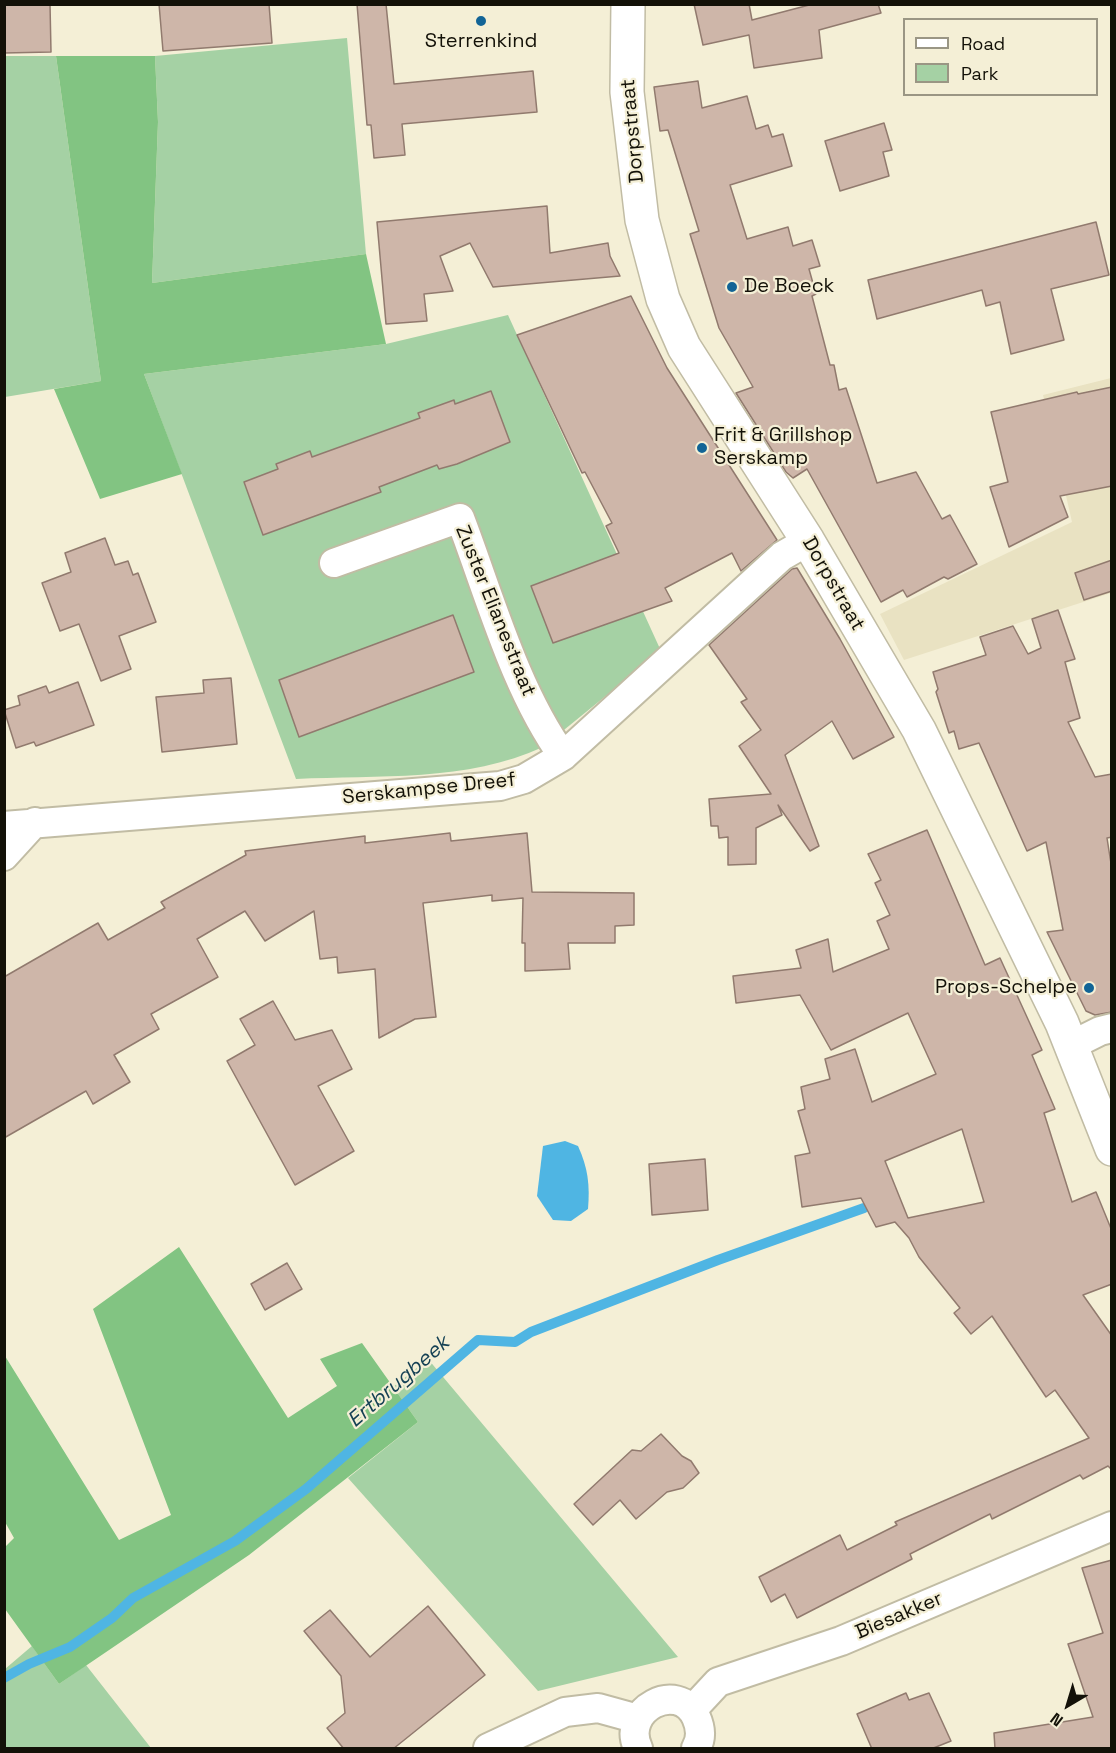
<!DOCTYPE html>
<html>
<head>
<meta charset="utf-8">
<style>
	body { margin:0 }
	#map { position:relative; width:1116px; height:1753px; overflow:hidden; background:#f4efd6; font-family:"Space Grotesk",sans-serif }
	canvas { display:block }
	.frame { position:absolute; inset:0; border:6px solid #131108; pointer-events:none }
	.legend { position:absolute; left:903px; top:18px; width:195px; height:78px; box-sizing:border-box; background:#f4efd6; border:2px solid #9a9684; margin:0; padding:8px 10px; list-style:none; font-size:18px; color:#131108 }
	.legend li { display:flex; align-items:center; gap:12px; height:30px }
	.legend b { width:30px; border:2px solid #9a9684 }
	.north { position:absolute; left:1038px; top:1675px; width:60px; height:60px; -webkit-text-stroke:4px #f4efd6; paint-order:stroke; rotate:218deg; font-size:16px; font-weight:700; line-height:24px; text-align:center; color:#131108 }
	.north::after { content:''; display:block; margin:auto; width:21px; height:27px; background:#131108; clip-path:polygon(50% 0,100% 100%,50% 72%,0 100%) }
</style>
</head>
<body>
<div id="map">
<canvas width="1116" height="1753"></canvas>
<div class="frame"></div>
<ul class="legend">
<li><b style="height:8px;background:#fff"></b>Road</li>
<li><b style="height:16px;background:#a5d1a4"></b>Park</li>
</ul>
<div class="north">N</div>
</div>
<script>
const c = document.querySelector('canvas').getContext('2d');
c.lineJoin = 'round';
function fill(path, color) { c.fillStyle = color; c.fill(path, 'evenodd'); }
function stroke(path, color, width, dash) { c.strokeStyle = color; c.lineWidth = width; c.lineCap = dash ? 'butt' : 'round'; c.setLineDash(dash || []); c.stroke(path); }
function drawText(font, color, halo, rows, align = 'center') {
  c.font = font + ' "Space Grotesk",sans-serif'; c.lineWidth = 4.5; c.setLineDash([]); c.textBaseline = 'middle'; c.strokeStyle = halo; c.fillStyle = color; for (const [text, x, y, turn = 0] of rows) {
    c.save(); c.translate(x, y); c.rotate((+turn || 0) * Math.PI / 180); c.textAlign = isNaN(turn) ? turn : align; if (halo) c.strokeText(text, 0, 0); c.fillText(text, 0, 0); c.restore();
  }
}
const built = new Path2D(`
	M1111,378V593L904,660L880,614L1072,522L1043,395Z`);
const green = new Path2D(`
	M347,38L366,254L152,283L158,122L155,56Z
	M5,56H56L101,381L5,397Z
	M508,315L661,651L543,747C468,782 377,775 296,779L144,374L386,344Z
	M428,1359L678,1657L538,1691L348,1478L418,1422L393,1387Z
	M32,1646L59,1684L86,1665L151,1748H5V1669Z`);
const forest = new Path2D(`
	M56,56H155L158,122L152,283L366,254L386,344L144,374L182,474L100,499L54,389L101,381Z
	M179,1247L288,1418L337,1386L320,1359L362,1343L418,1422L249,1555L59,1684L5,1609V1547L14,1538L5,1522V1356L119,1540L171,1515L93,1309Z`);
const water = new Path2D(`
	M565,1141L578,1146C588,1168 590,1185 588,1209L571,1221L553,1220L537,1196L543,1146Z`);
const stream = new Path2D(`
	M4,1678L29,1664L70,1647L112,1618L133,1598L235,1541L306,1489L478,1340L515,1342L531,1332L718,1260L864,1208`);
const building = new Path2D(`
	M4,4H50L51,52L4,53Z
	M159,4H269L272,43L163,51Z
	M357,4H386L394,84L533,71L537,112L402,124L405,155L374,158L371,125H367Z
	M694,4H749L752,20L813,4H878L881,13L819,30L822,58L754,68L749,35L703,45Z
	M698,81L702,108L747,96L756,129L768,125L772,137L783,134L792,166L730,185L747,239L788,227L793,246L812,240L820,266L809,269L816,294L812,296L830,365H834L839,390L846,388L877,483L916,472L942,519L950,515L977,564L948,579L944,577L907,597L903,590L881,602L807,469L793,478L786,472L736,393L753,387L719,328L690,234L699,231L668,130L660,131L654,87Z
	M884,123L892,150L883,152L889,176L840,191L825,141Z
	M547,206L550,253L608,243L610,256L620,276L493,287L470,243L440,256L453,291L424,294L427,321L386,324L377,222Z
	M1096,222L1109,275L1051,289L1064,340L1011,354L1000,302L986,306L982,290L877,319L868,280Z
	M631,296L667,368L777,540L741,571L732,553L665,588L672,601L553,643L531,586L619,553L606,526L612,523L585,472L582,473L517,335Z
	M1112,387V486L1060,496L1068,517L1009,547L990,487L1008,482L991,412L1077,392L1078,394Z
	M491,391L510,442L457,464L439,469L437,465L379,487L381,492L263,535L244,482L278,469L276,464L310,451L312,457L420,418L418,413L454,400L455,404Z
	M105,538L115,565L128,561L133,575L138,573L156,622L119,636L131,669L101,681L79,624L60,631L42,583L71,572L65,553Z
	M1112,560V591L1084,600L1075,573Z
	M797,568L840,639L894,737L853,759L832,721L785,755L819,846L810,851L778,805L782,815L756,828V864L728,865V837L719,838L718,826H711L709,799L771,794L739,746L761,730L741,702L747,699L709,645L792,569Z
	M1058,610L1075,659L1065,662L1080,718L1068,722L1095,777L1112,774V837L1107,838L1112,870V1012L1095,1015L1086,1011L1047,932L1063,930L1046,842L1027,851L979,743L959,749L954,731L949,733L936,692L938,689L933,672L986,655L980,637L1013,626L1028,654L1041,648L1032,619Z
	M453,615L474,672L299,737L279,680Z
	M231,678L237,744L162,752L156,697L204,693L203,680Z
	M78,682L94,725L36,746L34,742L16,748L4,710L20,705L18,696L46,686L49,693Z
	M927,830L985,965L1000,958L1042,1050L1032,1055L1055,1109L1044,1113L1072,1202L1096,1192L1112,1231V1284L1083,1295L1112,1336V1470L1108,1466L1083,1479L1080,1475L992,1519L990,1514L910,1554L912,1559L797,1618L785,1594L771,1602L759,1577L840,1535L847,1550L897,1525L895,1522L1089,1438L1055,1390L1046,1397L992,1316L971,1334L954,1313L960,1308L919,1257L909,1238L895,1222L876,1227L861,1198L802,1207L795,1156L810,1153L798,1111L805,1109L801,1087L830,1079L825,1059L855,1049L872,1102L936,1074L908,1013L831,1050L800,995L736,1003L733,976L801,968L796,950L828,939L833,972L889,949L877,921L890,915L875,883L881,880L868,854ZM962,1129L984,1202L908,1218L885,1161Z
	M450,833L451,841L527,833L532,892L634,893V925L615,926V943H568L570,969L525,971V943H522L523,898L492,901V895L423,903L436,1017L415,1019L379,1038L375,969L338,973L337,957L320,959L314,911L265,941L245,911L197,939L218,977L151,1014L159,1029L114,1055L130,1082L93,1104L86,1091L4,1138V977L98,923L108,940L165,908L161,902L246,855L245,851L365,836V843Z
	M273,1001L295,1040L332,1030L352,1069L318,1086L354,1151L295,1185L227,1061L255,1045L240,1019Z
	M705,1159L708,1210L652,1215L649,1164Z
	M287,1263L302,1289L265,1310L251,1284Z
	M661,1434L682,1456L691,1461L699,1473L683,1488L667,1492L636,1519L620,1500L593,1525L574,1504L632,1450L641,1451Z
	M1112,1560V1749H995L994,1733L1093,1717L1068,1644L1103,1633L1082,1568Z
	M428,1606L485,1675L393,1749H344L327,1728L345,1713L341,1676L304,1631L330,1610L370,1657Z
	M906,1693L909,1700L929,1693L951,1741L931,1749H872L857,1714Z`);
const minor = new Path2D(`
	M334,563L460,518C489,594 515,690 563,756
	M4,826L500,786L524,779L563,756L782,556L808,541
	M4,856L35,822
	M1072,1045L1100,1031L1112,1028
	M692,1710L718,1682L841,1641L1112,1526
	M488,1748L565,1712L598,1708L638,1719
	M638,1748C620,1710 678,1679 696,1717C701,1728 702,1738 696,1748`);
const tertiary = new Path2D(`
	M628,4L627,92L642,220L663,299L684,347L808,541L919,730L1062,1023L1112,1149`);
const markers = [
	[481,21,6,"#126496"],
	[732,287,6,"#126496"],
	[702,448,6,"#126496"],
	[1089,988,6,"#126496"]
];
const poiNames = [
	["Sterrenkind",481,42,"center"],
	["De Boeck",744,287],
	["Frit & Grillshop",714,436],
	["Serskamp",714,459],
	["Props-Schelpe",1077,988,"right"]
];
const streetNames = [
	["Dorpstraat",633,131,-95],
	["Dorpstraat",833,584,60],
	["Zuster Elianestraat",495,611,68],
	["Serskampse Dreef",429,789,-6],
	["Biesakker",899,1616,-23]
];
const waterNames = [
	["Ertbrugbeek",399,1382,-41]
];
fill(built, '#e9e2c2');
fill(green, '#a5d1a4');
fill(forest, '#82c482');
fill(water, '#4fb5e3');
stroke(stream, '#4fb5e3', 10);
fill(building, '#ceb6a9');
stroke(building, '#917a6e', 1.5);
stroke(minor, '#c1bca4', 32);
stroke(tertiary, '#c1bca4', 36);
stroke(minor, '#fff', 28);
stroke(tertiary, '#fff', 33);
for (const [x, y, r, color] of markers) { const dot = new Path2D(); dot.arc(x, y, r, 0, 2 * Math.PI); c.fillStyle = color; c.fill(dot); stroke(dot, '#f4efd6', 2); }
drawText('20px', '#131108', '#f4efd6', poiNames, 'left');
drawText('20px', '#131108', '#f4efd6', streetNames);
drawText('italic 21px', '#154154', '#f4efd6', waterNames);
</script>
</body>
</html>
